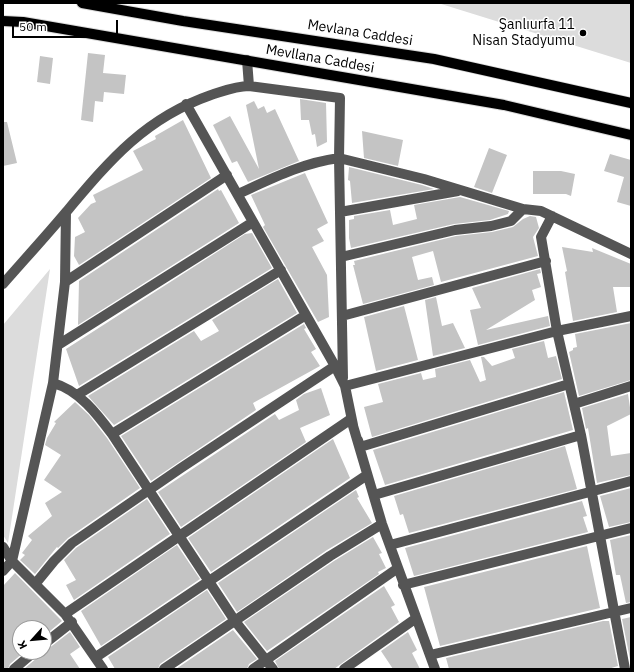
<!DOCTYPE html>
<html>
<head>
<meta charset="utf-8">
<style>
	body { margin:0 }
	#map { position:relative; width:634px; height:672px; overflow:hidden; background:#fff; font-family:"IBM Plex Sans",sans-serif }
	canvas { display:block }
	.frame { position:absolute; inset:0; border:4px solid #000; pointer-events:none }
	.north { position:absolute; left:12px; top:620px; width:40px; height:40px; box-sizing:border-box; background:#fff; border:1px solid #999; border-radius:50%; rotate:243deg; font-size:11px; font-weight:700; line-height:16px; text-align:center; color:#000 }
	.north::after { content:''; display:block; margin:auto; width:14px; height:18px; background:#000; clip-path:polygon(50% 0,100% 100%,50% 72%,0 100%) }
	.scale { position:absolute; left:12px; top:20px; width:106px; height:18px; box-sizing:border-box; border:2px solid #000; border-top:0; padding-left:5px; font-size:12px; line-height:14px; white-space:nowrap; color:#000; -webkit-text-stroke:3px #fff; paint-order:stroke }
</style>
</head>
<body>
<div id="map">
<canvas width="634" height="672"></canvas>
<div class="frame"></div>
<div class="north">K</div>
<div class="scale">50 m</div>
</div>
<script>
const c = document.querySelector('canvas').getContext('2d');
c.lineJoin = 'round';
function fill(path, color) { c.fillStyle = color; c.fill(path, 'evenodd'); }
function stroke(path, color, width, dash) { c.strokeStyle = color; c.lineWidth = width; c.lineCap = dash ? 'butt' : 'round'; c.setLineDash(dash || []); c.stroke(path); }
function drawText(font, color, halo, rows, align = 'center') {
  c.font = font + ' "IBM Plex Sans",sans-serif'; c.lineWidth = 3; c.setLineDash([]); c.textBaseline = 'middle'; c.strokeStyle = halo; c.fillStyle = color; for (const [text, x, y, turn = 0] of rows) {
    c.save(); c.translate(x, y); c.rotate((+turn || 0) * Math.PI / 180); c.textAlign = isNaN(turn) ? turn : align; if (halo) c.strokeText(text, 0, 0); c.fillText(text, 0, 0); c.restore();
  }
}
const green = new Path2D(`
	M438,3H631V63Z
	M50,269L8,543L3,535V325Z`);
const building = new Path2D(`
	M88,53L105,55L103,73L126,75L124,94L104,92L103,102L95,101L93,122L81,120Z
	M40,56L53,58L50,84L37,82Z
	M300,99L326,103L327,142L317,147L315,134L312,135L309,120H301Z
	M254,101L258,109L264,106L267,113L275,109L299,161L248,182L237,161L232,163L213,125L230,116L259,169L246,105Z
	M183,120L211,178L79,265L74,256L75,237L85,232L78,218L91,204L96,202L93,195L143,170L133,151L156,139L155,136Z
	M3,122H7L17,163L3,166Z
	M362,131L403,140L398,166L364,158Z
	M489,148L507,155L492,193L474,187Z
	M610,154L631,160V206L617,202L624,177L604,171Z
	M349,167L422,185L434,189L352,203L350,181L348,180Z
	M533,171H561L575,174L571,196L566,194H533Z
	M305,173L328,223L317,229L324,241L312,247L327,275L329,317L318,322L263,227L265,225L251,195Z
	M218,189L219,191L221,190L239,223L78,325L79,281Z
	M460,197L509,211L508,214L490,220L454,224L351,248L349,238V220L354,219V216L390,210L393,225L417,219L414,205Z
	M530,216L536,217L539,228L533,237L538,256L441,282L433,251L412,257L418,280L432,277L434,285L363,304L353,265H355L354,261L456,236L492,232L513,227L523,219Z
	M252,233L272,268L79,386L66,349L245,234Z
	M562,247L593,252L592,248L631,264V287H613L617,312L573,321L565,272L567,271Z
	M540,269L541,273L537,274L541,287L532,290L535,300L486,330L548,316L550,326L478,345L470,310L481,308L472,288Z
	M278,279L297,313L114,425L88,396L194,331L201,341L219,331L212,320Z
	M436,297L442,326L453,323L465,348L433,356L425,300Z
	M404,306L418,360L376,371L364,317Z
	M631,323V380L579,396L569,352L573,350V348L577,347L575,334Z
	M304,324L306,328L304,329L316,349L311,352L320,366L253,403L256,410L151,481L121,436Z
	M544,341L548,358L556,356L562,379L372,437L364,407L383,402L378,384L421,373L423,380L436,377L435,369L470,360L480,382L486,380L481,357H484L492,366L515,358L512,349Z
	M321,388L330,415L300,428L306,442L181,527L158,492L275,414L279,420L299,410L296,400L304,394Z
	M564,392L573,430L385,485L373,450Z
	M628,394L631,414L607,426L611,456L631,453V475L597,483L588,428L586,429L582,408Z
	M75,402L89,415L107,438L140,488L68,538L58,548L57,547L35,574L20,560L25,555L22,553L32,540L28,536L52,516L45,503L62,492L44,480L61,455L45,445L47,438L56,423L54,422Z
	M333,439L350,478L211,572L188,538Z
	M565,446L577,489L409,533L403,514L400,515L394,496Z
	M631,488V522L609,527L600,496Z
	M356,490L359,497L357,498L372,523L327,550L237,612L218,583Z
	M147,499L170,534L74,600L66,585L76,580L64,560L76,548Z
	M582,501L587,516L583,517L588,532L414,576L405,548Z
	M631,535V602L626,603L620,575H616L610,540Z
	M373,537L382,553L379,554L386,568L378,572L379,574L267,651L244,622L334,561Z
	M177,545L200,579L101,646L81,611Z
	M587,546L600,608L440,646L424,587Z
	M15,573L62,621L44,636V628H20V652H24L10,664L8,669H3V586Z
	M384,586L395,605L391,607L399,622L334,669H279L275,661Z
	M207,590L226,619L160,664L158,669H115L108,657Z
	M631,617V664L622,619Z
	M603,621H609L618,666L608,669H449L446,658Z
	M233,630L257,659L249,664L247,669H176Z
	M70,632L80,647L70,654L80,669H24L38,657L40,652H44Z
	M408,632L417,650L412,653L420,669H393L381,651Z`);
const minor = new Path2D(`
	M249,86L340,98L339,158L424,179L523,209L541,211L631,254
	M186,104L335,366L345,386L353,425
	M238,194C271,179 302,163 339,158L343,378
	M66,212L65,282L53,383L12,561L65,614L103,669
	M340,212L458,191
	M552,216L541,237L557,331L581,435L625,669
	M341,257L455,230L491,226L511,221L523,209
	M65,282L227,175
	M3,284C24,260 46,236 67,211C110,160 145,118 211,95C224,91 235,86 249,86L247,60
	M342,316L546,261
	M58,345L253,222
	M53,383C79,390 97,414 112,434L235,621L273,669
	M345,386L557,331L631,316
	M77,395L281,270
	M574,404L631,386
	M112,434L306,315
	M358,440L360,447L569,384
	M374,495L581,435
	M390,545L631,481
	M3,547L12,561L3,571
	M36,583L54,561L72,543L181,468L335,366
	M403,585L631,528
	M65,614L351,419L382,524L435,669
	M44,644L72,622
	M430,655L631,608
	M96,657L367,475
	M14,669L34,652
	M164,669L330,556L382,524
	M253,669L398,568
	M344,669L415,619`);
const major = new Path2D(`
	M82,3L183,21L434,59L631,103
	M3,21L23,22L504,105L631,135`);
const markers = [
	[583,33,4,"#000"]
];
const poiNames = [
	["Şanlıurfa 11",575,25],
	["Nisan Stadyumu",575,41]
];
const streetNames = [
	["Mevlana Caddesi",360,33,9],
	["Mevllana Caddesi",320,59,10]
];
fill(green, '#dcdcdc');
fill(building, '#c4c4c4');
stroke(major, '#dbdbdb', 12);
stroke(minor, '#555', 10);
stroke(major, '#000', 10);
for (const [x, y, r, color] of markers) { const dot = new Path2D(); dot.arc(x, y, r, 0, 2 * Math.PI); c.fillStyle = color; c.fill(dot); stroke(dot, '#fff', 1.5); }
drawText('14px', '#000', '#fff', poiNames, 'right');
drawText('14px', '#000', '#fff', streetNames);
</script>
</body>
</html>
